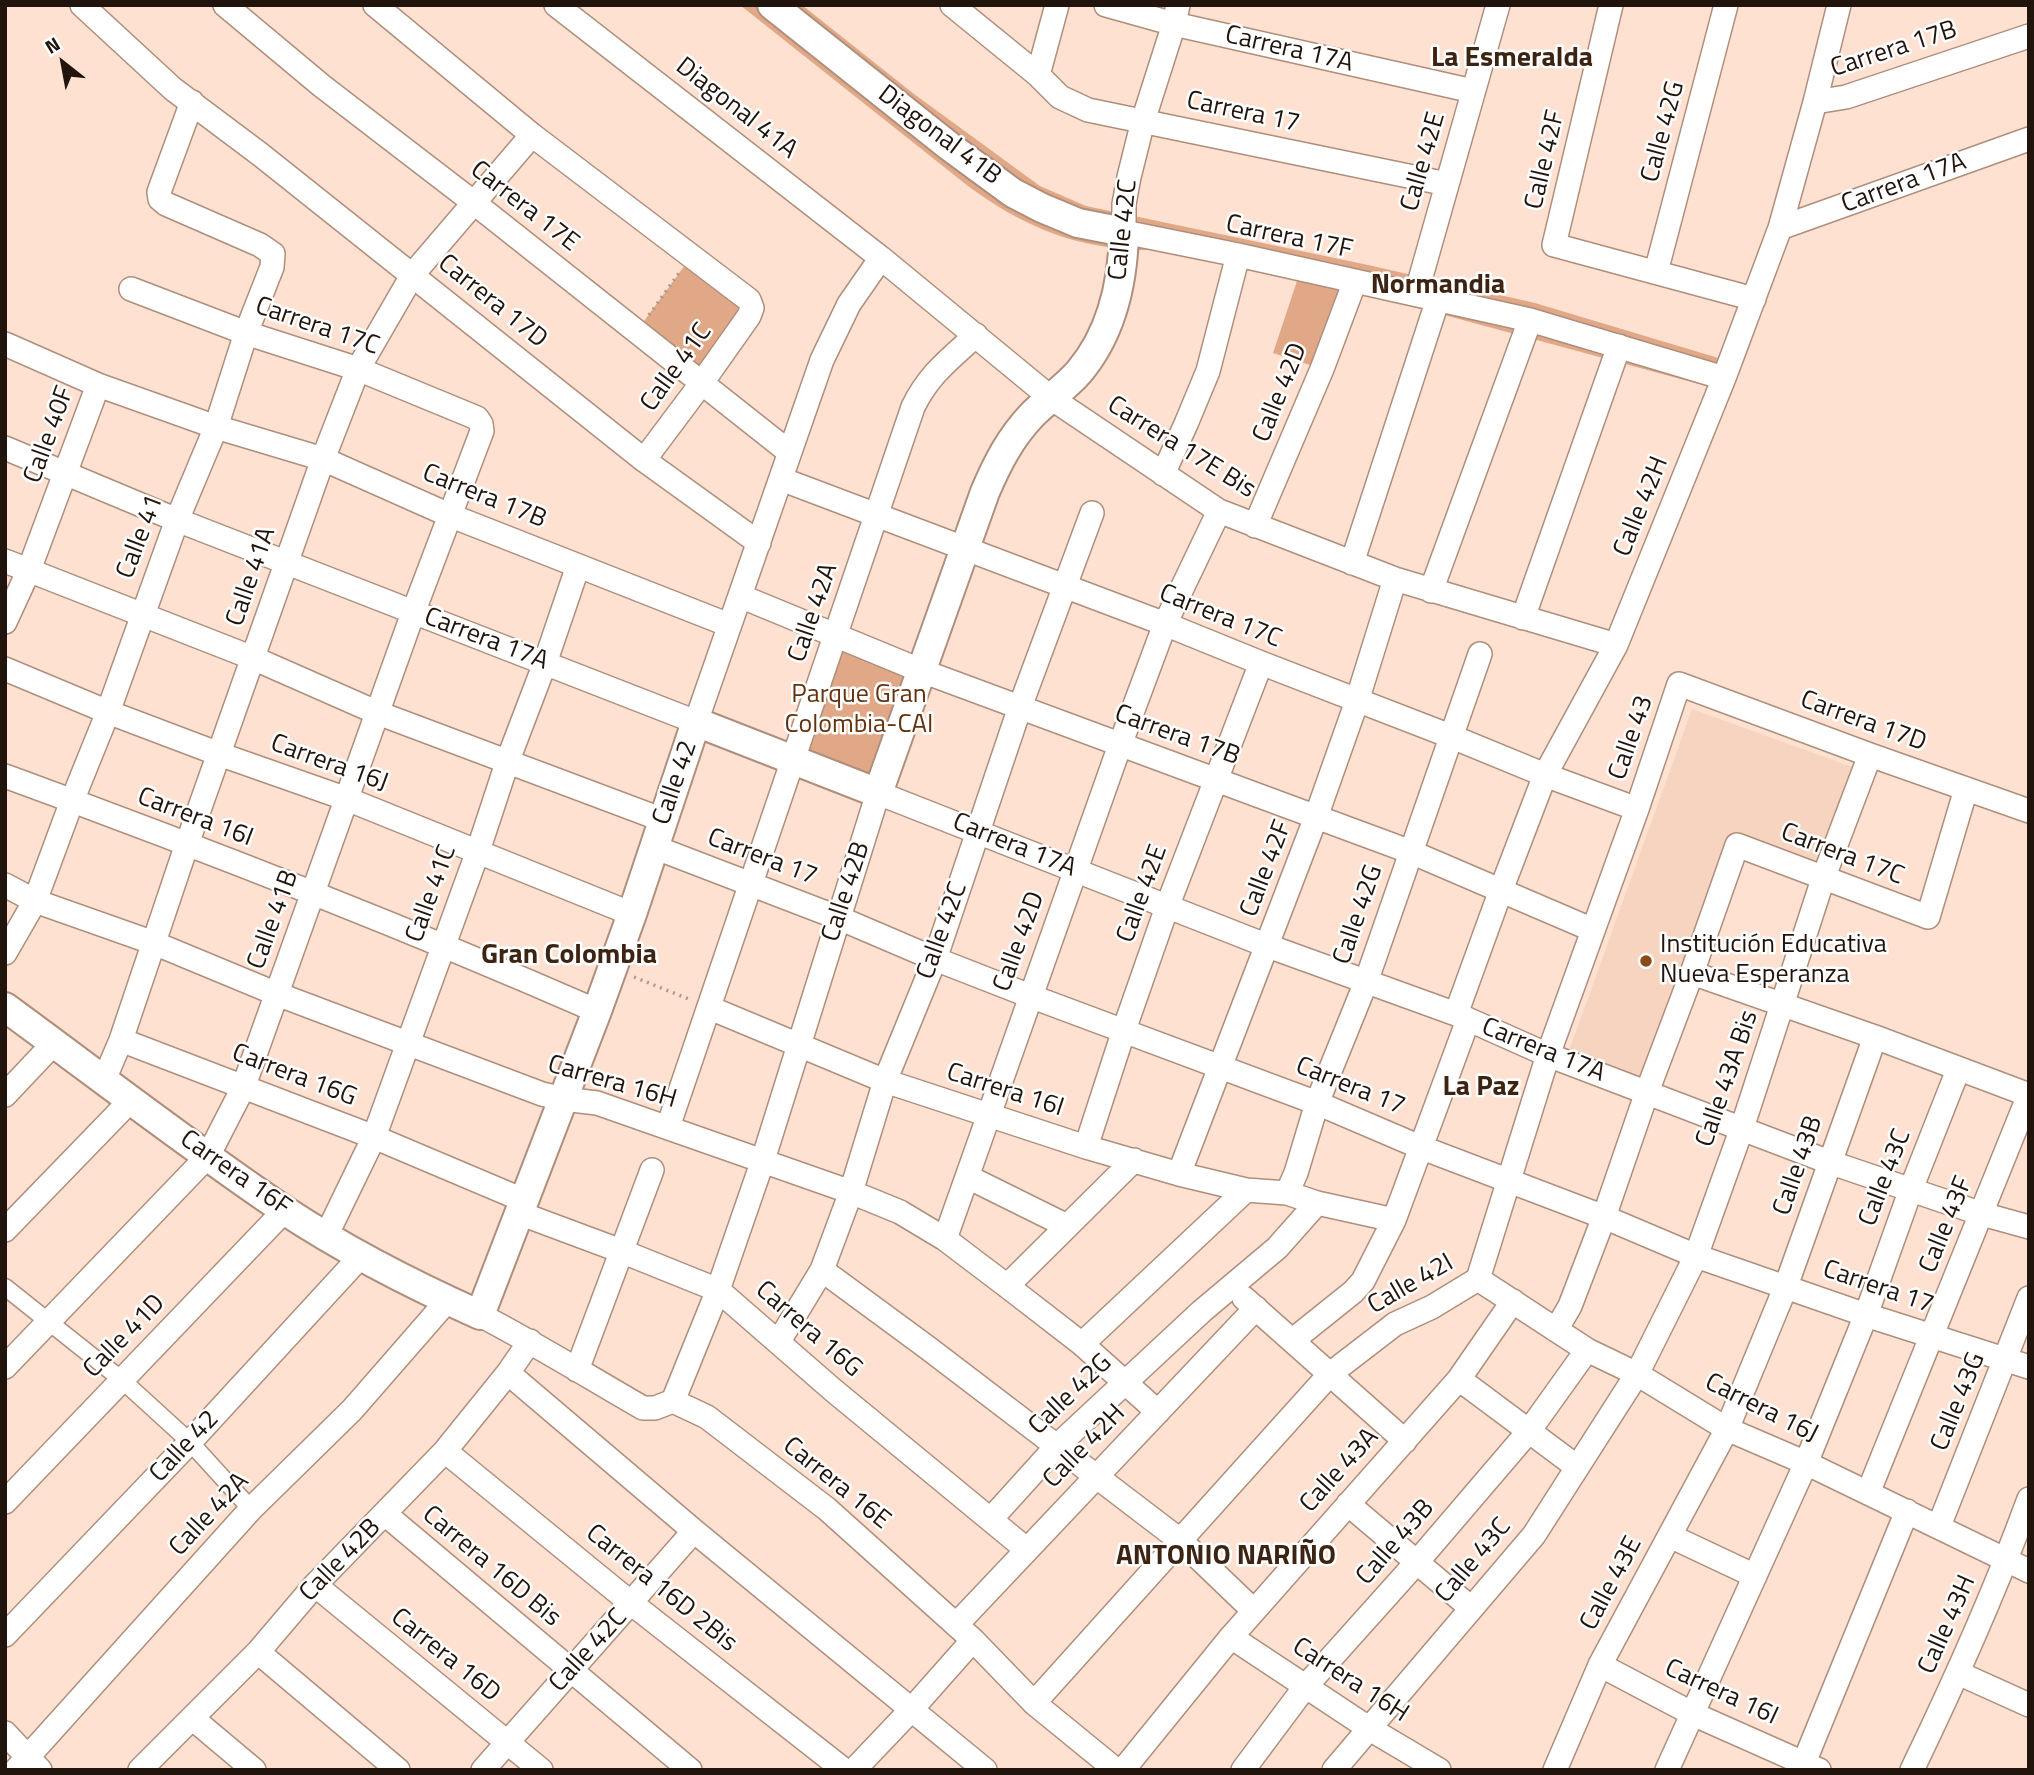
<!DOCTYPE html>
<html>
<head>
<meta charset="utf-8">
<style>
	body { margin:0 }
	#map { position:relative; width:2034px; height:1775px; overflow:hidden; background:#fee1d1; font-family:"Titillium Web",sans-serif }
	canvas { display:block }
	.frame { position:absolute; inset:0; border:7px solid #20140d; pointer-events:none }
	.north { position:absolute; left:28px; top:28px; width:70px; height:70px; -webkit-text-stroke:5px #fff; paint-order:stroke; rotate:329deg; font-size:19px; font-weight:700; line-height:28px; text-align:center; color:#20140d }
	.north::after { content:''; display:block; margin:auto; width:24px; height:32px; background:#20140d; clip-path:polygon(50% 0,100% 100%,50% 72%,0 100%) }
</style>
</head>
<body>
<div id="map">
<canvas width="2034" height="1775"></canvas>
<div class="frame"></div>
<div class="north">N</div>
</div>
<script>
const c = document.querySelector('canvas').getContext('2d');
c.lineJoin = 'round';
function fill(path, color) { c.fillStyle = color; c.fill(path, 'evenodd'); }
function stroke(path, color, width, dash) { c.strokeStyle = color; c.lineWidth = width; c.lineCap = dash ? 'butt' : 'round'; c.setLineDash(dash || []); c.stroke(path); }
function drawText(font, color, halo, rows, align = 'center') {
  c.font = font + ' "Titillium Web",sans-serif'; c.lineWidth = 5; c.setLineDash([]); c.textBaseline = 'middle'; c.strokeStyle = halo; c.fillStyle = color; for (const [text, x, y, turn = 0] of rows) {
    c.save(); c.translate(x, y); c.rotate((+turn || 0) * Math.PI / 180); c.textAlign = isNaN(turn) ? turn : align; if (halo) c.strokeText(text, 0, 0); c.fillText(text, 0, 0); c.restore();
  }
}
const built = new Path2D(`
	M1692,709L1858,769L1824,871L1737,843L1646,1079L1569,1051Z`);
const green = new Path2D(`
	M740,5H802L914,94L1040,186L1086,206L1368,265L1535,303L1725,360L1714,388L1422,309L1351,293L1322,369L1273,353L1297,281C1252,271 1207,260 1162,251C1151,249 1140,251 1130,250C1065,244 1020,224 968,186Z
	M691,257L749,300L701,384L636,332Z
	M836,636L922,671L878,793L794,760Z`);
const path = new Path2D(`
	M649,315L679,273
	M634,977L691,1000`);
const pedestrian = new Path2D(`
	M5,1287L122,1380L190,1442L251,1509`);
const minor = new Path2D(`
	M82,5L173,89L261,155L644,460L759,543
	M225,5L322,86L473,202L789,452
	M375,5L532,135L749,300L752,308L749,316L701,384L644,460
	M556,5L881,258L1051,398L1219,511L1395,579L1616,645
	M952,5L1038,75L1060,97L1088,110L1447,184
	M1106,5L1174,24L1473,91
	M1178,5L1174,24L1143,121L1129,177L1124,204V232L1238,255L1530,320L1724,378
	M1611,5L1554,245L1754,299
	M1038,75L1057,5
	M1815,102L1846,97L2029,36
	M1780,228L2029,139
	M1656,272L1726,5
	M1416,294L1498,5
	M5,344L98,385L216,427L323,459L449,515L729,625
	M5,448L177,520L696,722L822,360L849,304L881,258
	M1163,474L1186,424L1208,371L1238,255
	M781,479L1165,624L1261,663L1450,736L1545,775L1637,809
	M1255,526L1322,369L1355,281
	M5,561L253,658L378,713L663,820
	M1352,563L1438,299
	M1431,591L1530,320
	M740,596L922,671L1411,852L1593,930
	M1523,618L1619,346
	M5,622L29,570L98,385
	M5,669L108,712L219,754L347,799L632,914
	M5,776C205,849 402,926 597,1011
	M654,847L839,918L935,959L1030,996L1317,1103L1420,1147L1604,1217L1696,1256L1866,1315L2029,1367
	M5,885L35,901L154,943L277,994L542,1094L563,1099L597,1103L851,1192L900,1212L945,1239L1007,1286L1082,1344L1158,1412
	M5,953L35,901L72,801L108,712L177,520L216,427L246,333L272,267L273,254L260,245L166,204L160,199L159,192L192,102
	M1692,973L1875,1037L2029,1095
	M710,1008L885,1081L1086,1147L1179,1174L1246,1190L1287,1193L1317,1203L1394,1220
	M1456,1014L1501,890L1545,775L1616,645L1724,378L1780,228L1815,102L1839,5
	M121,1040L374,1137L523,1200
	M104,1080L121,1040L187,844L323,459L358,369L413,274L532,135
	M5,1095L54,1043
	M668,1127L913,407C929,374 950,359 976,335
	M1086,1147L1124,1030L1167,907L1261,663
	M1179,1174L1316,817L1357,701L1395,579
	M968,1177L1067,1226
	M1287,1193L1296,1173L1317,1103L1366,982L1480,654
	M519,1213L621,1251L718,1290L833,1390L1026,1549
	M5,1230L131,1100
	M326,1236L374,1137L478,851L508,760L545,663L578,566
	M945,1239L1120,745L1165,624L1219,511
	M822,1270L928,1348L1181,1541L1254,1611
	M1478,1279L1587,1350L1637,1374L1727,1429L1806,1463L2029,1571
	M1007,1286L1134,1160
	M1244,1298L1405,1441
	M480,1315C536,1344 589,1377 643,1408H655L673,1401L707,1417L827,1509L973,1640L1034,1703L1116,1770
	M1556,1330L1570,1306L1604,1217L1647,1092L1692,973L1737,845L1928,917L1966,789
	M1293,1340L1353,1292L1363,1281L1394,1220L1468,1020
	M779,1341L822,1270L851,1192L885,1081L935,959L1020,707L1092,513
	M1082,1344L1246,1190
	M5,1367L208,1156L243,1088L413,613L482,431L481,424L477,418L358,369L246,333L131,289
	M577,1370L652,1170
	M508,1373L694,1531L985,1770
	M1459,1379L1577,1467
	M673,1401L718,1290L763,1160L878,793L1268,946L1456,1014L1548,1055L1829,1162L1982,1214L2029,1227
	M445,1451L631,1603L844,1770
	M1868,1493L2029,1095
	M5,1502L285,1210
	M1348,1504L1471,1608
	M385,1514L690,1770
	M991,1519L1057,1446L1202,1311L1277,1248L1317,1203
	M1939,1526L2029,1298
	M1670,1536L1755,1576
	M315,1585L541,1770
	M956,1625L1256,1308
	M5,1635L190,1442L361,1256
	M1231,1637L1370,1729L1439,1770
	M258,1652L398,1770
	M1600,1665L1693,1714L1819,1770
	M1958,1673L2029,1705
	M1034,1703L1330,1374L1395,1324L1432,1307L1478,1279L1548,1055L1637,809L1679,684L1870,755L2029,811
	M192,1718L254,1770
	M5,1733L40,1770
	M16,1770L251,1509L352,1410L447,1301
	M140,1770L258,1652L315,1585L445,1451L508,1373L530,1341
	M483,1770L694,1531
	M854,1770L911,1710L973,1640
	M1123,1770L1231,1637L1459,1379L1513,1301
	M1243,1770L1305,1687L1417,1562L1529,1431L1587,1350
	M1334,1770L1534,1535L1637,1374L1696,1256L1742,1128L1823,879L1870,755
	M1555,1770L1600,1665L1727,1429L1786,1286L1875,1037
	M1667,1770L1806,1463L1866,1315L1911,1189L1958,1070
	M1801,1770L1907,1511
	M1912,1770C1955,1681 1995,1592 2029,1499`);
const tertiary = new Path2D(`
	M5,1007C98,1075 189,1146 284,1210C346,1251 413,1285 480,1315L597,1011L632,914L696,722L878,793L985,492C997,464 1010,438 1032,415C1047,400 1065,388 1079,372C1112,333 1123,282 1124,232L1078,223L1042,208L1013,193L949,146L772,5`);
const markers = [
	[1646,961,7,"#8c4919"]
];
const streetNames = [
	["Carrera 17A",1289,50,13],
	["Carrera 17B",1894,50,-18],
	["Diagonal 41A",736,109,38],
	["Carrera 17",1243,113,12],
	["Calle 42G",1664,132,-75],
	["Diagonal 41B",939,136,37],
	["Calle 42F",1546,160,-77],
	["Calle 42E",1424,162,-74],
	["Carrera 17A",1904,184,-20],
	["Carrera 17E",524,207,38],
	["Calle 42C",1124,230,-84],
	["Carrera 17F",1289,238,12],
	["Carrera 17D",492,302,39],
	["Carrera 17C",317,327,19],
	["Calle 41C",677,368,-54],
	["Calle 42D",1281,393,-68],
	["Calle 40F",50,435,-70],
	["Carrera 17E Bis",1181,448,32],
	["Carrera 17B",484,497,22],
	["Calle 42H",1642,507,-68],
	["Calle 41",141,537,-69],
	["Calle 41A",252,577,-71],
	["Calle 42A",814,613,-71],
	["Carrera 17C",1220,617,22],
	["Carrera 17A",486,640,21],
	["Carrera 17D",1863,722,20],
	["Carrera 17B",1177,736,20],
	["Calle 43",1632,738,-71],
	["Carrera 16J",329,764,20],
	["Calle 42",676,783,-71],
	["Carrera 16I",195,818,21],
	["Carrera 17A",1014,846,22],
	["Carrera 17C",1842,855,21],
	["Carrera 17",762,858,21],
	["Calle 42F",1267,869,-69],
	["Calle 42B",847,892,-72],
	["Calle 41C",432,894,-70],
	["Calle 42E",1143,894,-70],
	["Calle 42G",1359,915,-71],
	["Calle 41B",274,920,-70],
	["Calle 42C",943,931,-70],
	["Calle 42D",1020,942,-70],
	["Carrera 17A",1543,1051,22],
	["Carrera 16G",294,1076,21],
	["Calle 43A Bis",1728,1079,-71],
	["Carrera 16H",612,1083,16],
	["Carrera 17",1350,1087,22],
	["Carrera 16I",1005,1091,18],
	["Calle 43B",1799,1166,-71],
	["Carrera 16F",235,1174,35],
	["Calle 43C",1886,1178,-69],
	["Calle 43F",1947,1225,-68],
	["Calle 42I",1411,1285,-30],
	["Carrera 17",1878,1288,19],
	["Carrera 16G",808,1330,41],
	["Calle 41D",125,1337,-46],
	["Calle 42G",1071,1395,-44],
	["Calle 43G",1959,1402,-68],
	["Carrera 16J",1761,1409,27],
	["Calle 42",185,1447,-47],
	["Calle 42H",1085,1447,-46],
	["Calle 43A",1340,1471,-48],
	["Carrera 16E",836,1484,39],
	["Calle 42A",210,1515,-47],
	["Calle 43B",1396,1543,-49],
	["Calle 42B",341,1561,-46],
	["Calle 43C",1474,1561,-50],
	["Carrera 16D Bis",491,1567,40],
	["Calle 43E",1612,1584,-62],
	["Carrera 16D 2Bis",661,1589,39],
	["Calle 43H",1948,1625,-66],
	["Calle 42C",589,1651,-48],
	["Carrera 16D",445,1656,39],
	["Carrera 16H",1350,1681,33],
	["Carrera 16I",1721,1693,25]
];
const parkNames = [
	["Parque Gran",859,696],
	["Colombia-CAI",859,726]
];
const poiNames = [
	["Institución Educativa",1660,946],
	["Nueva Esperanza",1660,976]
];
const neighbourhoodNames = [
	["La Esmeralda",1512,59],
	["Normandia",1438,286],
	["Gran Colombia",569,956],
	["La Paz",1481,1088],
	["ANTONIO NARIÑO",1226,1557]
];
fill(built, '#f6d4c0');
fill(green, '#e0a886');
stroke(pedestrian, '#af8e7b', 19);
stroke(minor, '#af8e7b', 26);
stroke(tertiary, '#af8e7b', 32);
stroke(path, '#af988c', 3.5, [2, 5]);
stroke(pedestrian, '#fff', 16);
stroke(minor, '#fff', 23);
stroke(tertiary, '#fff', 28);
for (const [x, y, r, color] of markers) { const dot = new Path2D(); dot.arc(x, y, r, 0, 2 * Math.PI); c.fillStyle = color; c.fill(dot); stroke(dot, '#fff', 2.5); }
drawText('26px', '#20140d', '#fff', streetNames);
drawText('26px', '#64320d', '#fff', parkNames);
drawText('26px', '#20140d', '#fff', poiNames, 'left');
drawText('bold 28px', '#3d2312', '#fff', neighbourhoodNames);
</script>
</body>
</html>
